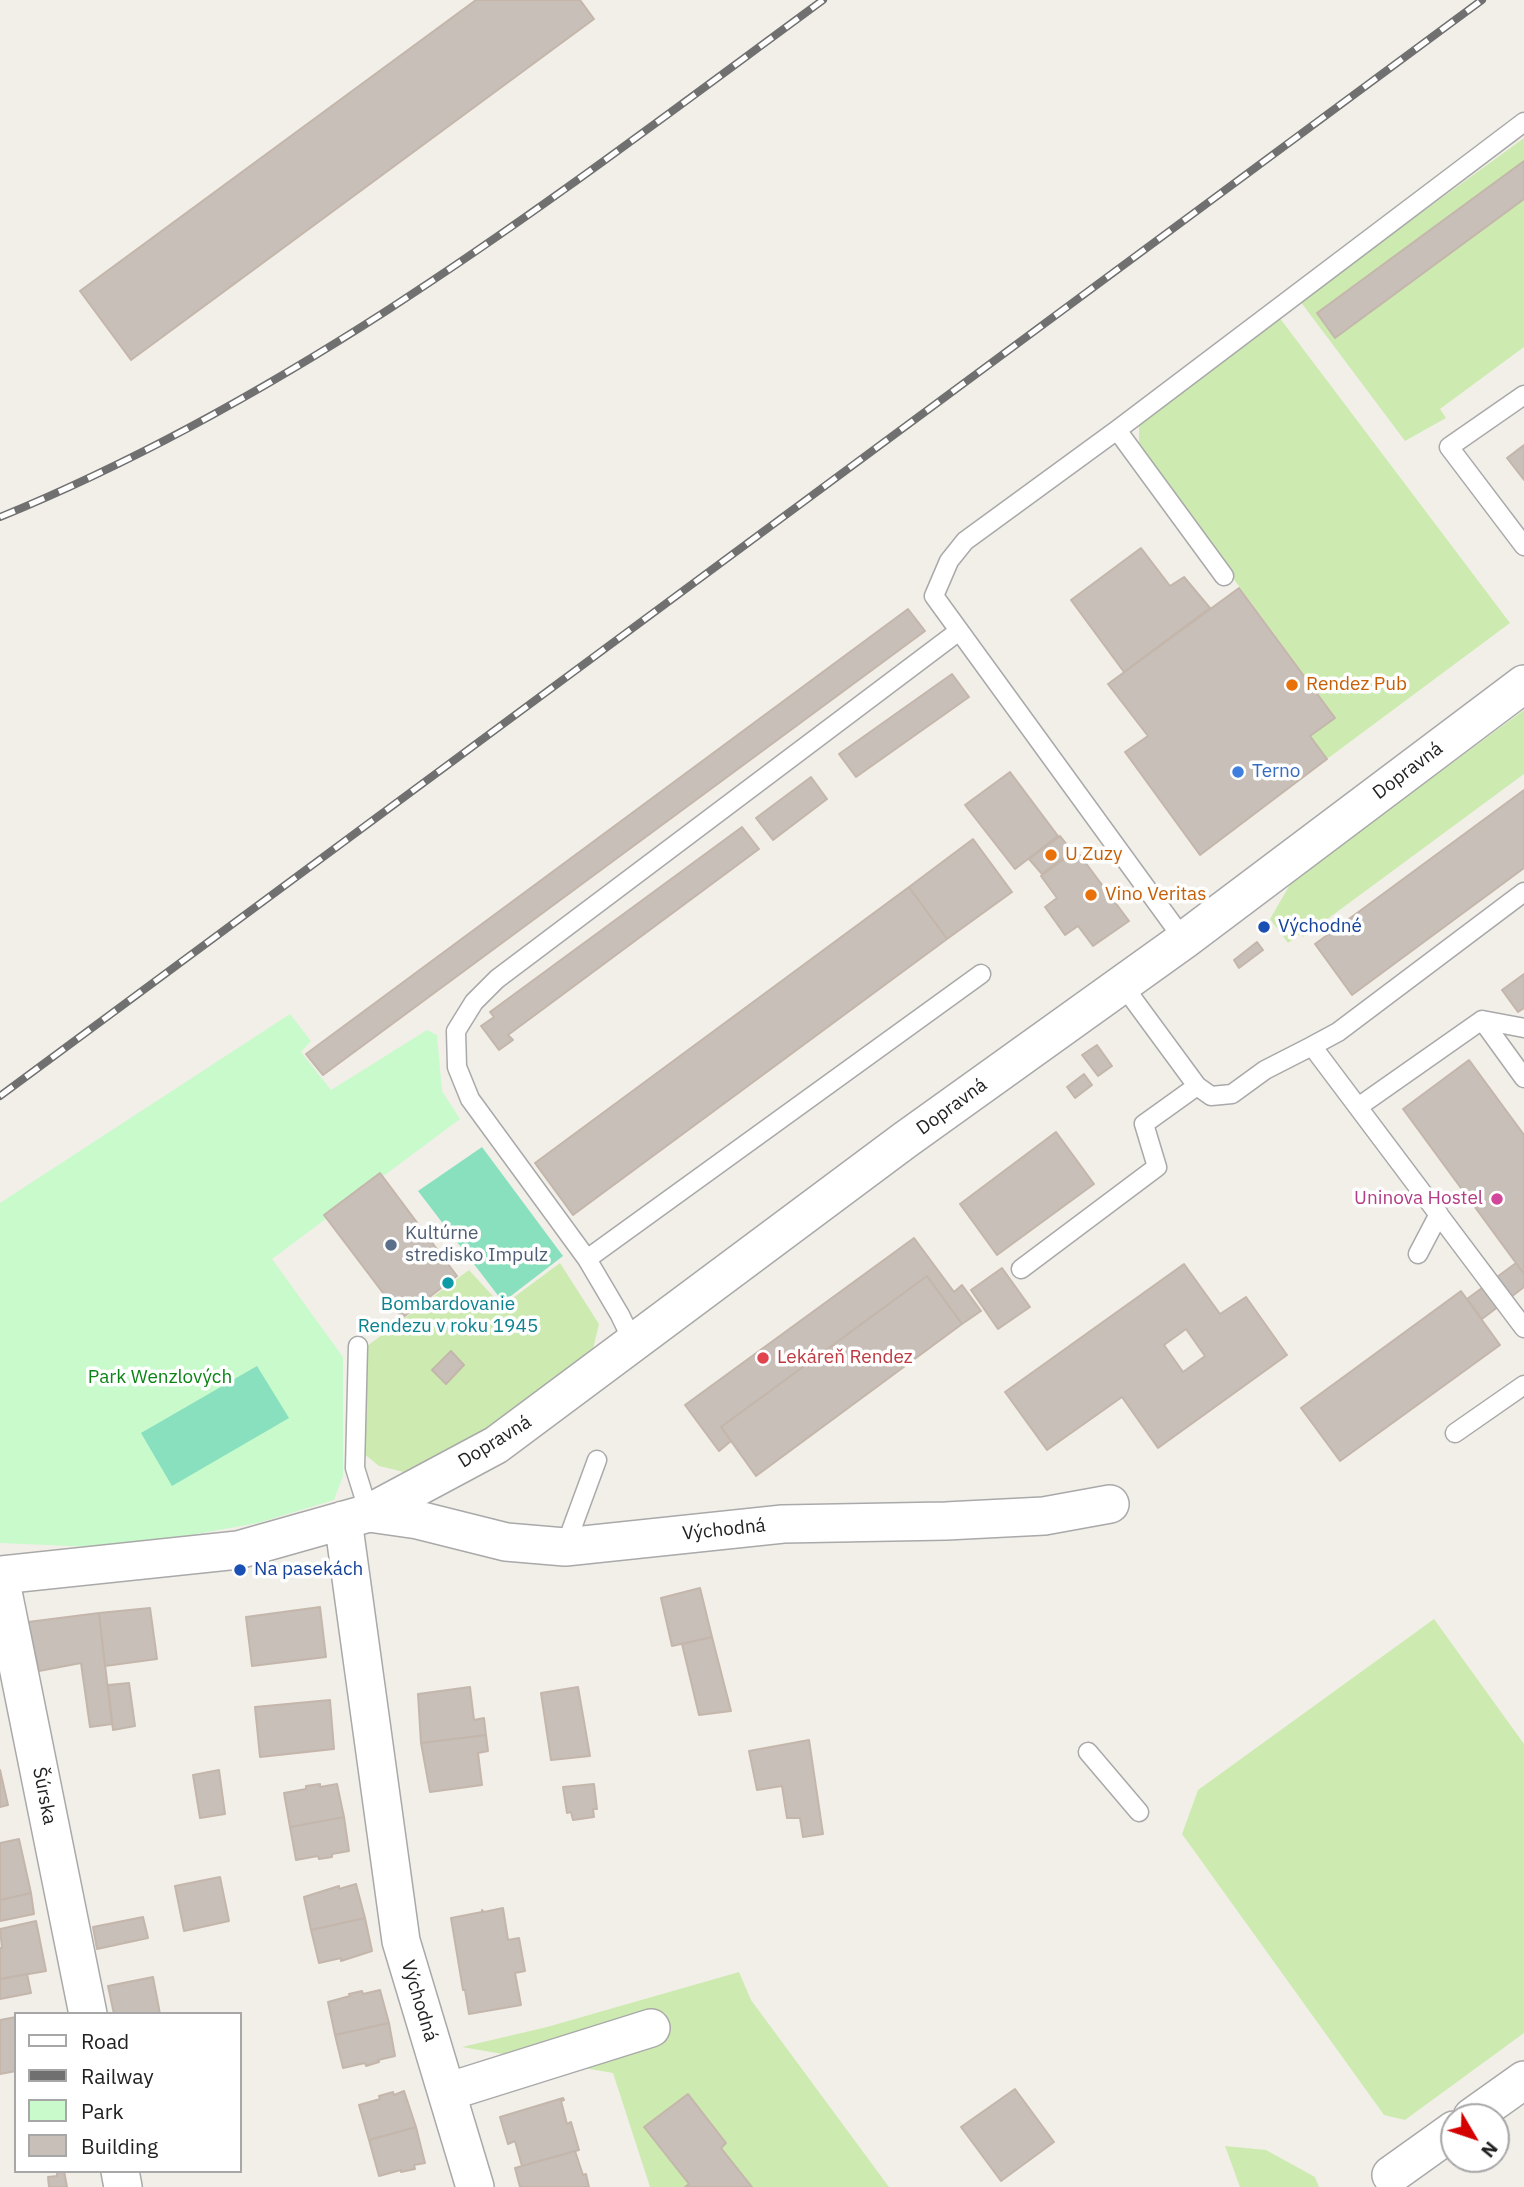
<!DOCTYPE html>
<html>
<head>
<meta charset="utf-8">
<style>
	body { margin:0 }
	#map { position:relative; width:1524px; height:2187px; overflow:hidden; background:#f2efe9; font-family:"IBM Plex Sans",sans-serif }
	canvas { display:block }
	.legend { position:absolute; left:14px; top:2012px; width:228px; height:161px; box-sizing:border-box; background:#fff; border:2px solid #a7a7a7; margin:0; padding:9px 12px; list-style:none; font-size:21px; color:#222 }
	.legend li { display:flex; align-items:center; gap:14px; height:35px }
	.legend b { width:35px; border:2px solid #a7a7a7 }
	.north { position:absolute; left:1440px; top:2103px; width:70px; height:70px; box-sizing:border-box; background:#fff; border:2px solid #a7a7a7; border-radius:50%; rotate:129deg; font-size:19px; font-weight:700; line-height:28px; text-align:center; color:#222 }
	.north::after { content:''; display:block; margin:auto; width:24px; height:32px; background:#d40000; clip-path:polygon(50% 0,100% 100%,50% 72%,0 100%) }
</style>
</head>
<body>
<div id="map">
<canvas width="1524" height="2187"></canvas>
<ul class="legend">
<li><b style="height:9px;background:#fff"></b>Road</li>
<li><b style="height:9px;background:#707070"></b>Railway</li>
<li><b style="height:19px;background:#c8facc"></b>Park</li>
<li><b style="height:19px;background:#c7bfb8"></b>Building</li>
</ul>
<div class="north">N</div>
</div>
<script>
const c = document.querySelector('canvas').getContext('2d');
c.lineJoin = 'round';
function fill(path, color) { c.fillStyle = color; c.fill(path, 'evenodd'); }
function stroke(path, color, width, dash) { c.strokeStyle = color; c.lineWidth = width; c.lineCap = dash ? 'butt' : 'round'; c.setLineDash(dash || []); c.stroke(path); }
function drawText(font, color, halo, rows, align = 'center') {
  c.font = font + ' "IBM Plex Sans",sans-serif'; c.lineWidth = 7; c.setLineDash([]); c.textBaseline = 'middle'; c.strokeStyle = halo; c.fillStyle = color; for (const [text, x, y, turn = 0] of rows) {
    c.save(); c.translate(x, y); c.rotate((+turn || 0) * Math.PI / 180); c.textAlign = isNaN(turn) ? turn : align; if (halo) c.strokeText(text, 0, 0); c.fillText(text, 0, 0); c.restore();
  }
}
const grass = new Path2D(`
	M1524,138V347L1440,409L1446,418L1405,441L1300,301Z
	M1279,317L1510,623L1327,759L1310,736L1335,717L1139,450V421Z
	M1524,710V774L1303,937L1300,934L1288,943L1270,919L1292,881Z
	M560,1263L599,1324L591,1357L490,1427L408,1473L379,1466L363,1453L367,1346L469,1270L502,1306Z
	M1434,1619L1524,1744V2033L1405,2120L1384,2115L1182,1834L1198,1790Z
	M739,1972L751,2000L889,2187H650L613,2073L462,2047L547,2027Z
	M1225,2146L1266,2150L1315,2177L1319,2187H1240Z`);
const park = new Path2D(`
	M290,1014L311,1041L301,1052L331,1090L427,1030L437,1035L442,1091L460,1119L272,1259L343,1357V1476L334,1500L258,1523L118,1548L0,1543V1203Z`);
const pitch = new Path2D(`
	M482,1147L563,1256L503,1302L418,1191Z
	M257,1366L289,1418L172,1486L141,1433Z`);
const building = new Path2D(`
	M476,0H580L594,19L131,360L80,291Z
	M1524,161V199L1335,338L1317,313Z
	M1524,445V480L1507,458Z
	M1141,548L1170,586L1184,577L1210,608L1124,672L1071,600Z
	M1239,588L1335,718L1310,736L1327,759L1200,855L1125,752L1148,736L1108,684Z
	M908,609L925,631L323,1075L306,1054Z
	M952,674L969,697L856,777L839,754Z
	M1010,772L1058,836L1015,869L965,805Z
	M811,777L827,799L773,840L756,818Z
	M1524,790V868L1352,995L1315,944Z
	M742,827L759,849L508,1035L513,1040L499,1050L481,1026L494,1017L490,1012Z
	M1060,836L1072,851L1042,874L1029,859Z
	M973,839L1012,892L947,939L909,887Z
	M1076,850L1129,921L1093,946L1078,926L1065,935L1045,907L1057,898L1041,876Z
	M909,887L947,939L573,1215L535,1163Z
	M1257,942L1263,950L1239,968L1234,960Z
	M1524,974V1008L1518,1012L1502,990Z
	M1097,1045L1112,1066L1098,1076L1082,1055Z
	M1469,1060L1524,1135V1274L1403,1109Z
	M1084,1074L1092,1085L1075,1098L1067,1087Z
	M1056,1132L1094,1184L997,1255L960,1204Z
	M380,1173L457,1276L402,1318L324,1215Z
	M914,1238L954,1292L962,1285L981,1311L962,1324L927,1276L721,1427L731,1441L719,1451L685,1405Z
	M1516,1263L1524,1274V1287L1482,1319L1467,1299Z
	M1184,1264L1220,1314L1246,1297L1287,1355L1158,1448L1122,1397L1047,1450L1005,1392ZM1186,1329L1205,1356L1183,1372L1164,1345Z
	M1002,1268L1030,1307L998,1329L971,1290Z
	M927,1276L962,1324L756,1476L721,1427Z
	M1461,1291L1500,1345L1340,1461L1301,1408Z
	M451,1351L464,1365L446,1384L432,1370Z
	M700,1588L712,1637L672,1646L661,1598Z
	M320,1607L326,1657L252,1666L246,1617Z
	M150,1608L157,1659L105,1666L99,1613Z
	M99,1613L112,1724L90,1727L81,1663L39,1671L28,1622Z
	M712,1637L731,1711L699,1715L682,1644Z
	M129,1683L135,1726L113,1730L108,1685Z
	M470,1687L474,1720L484,1718L486,1735L421,1743L418,1694Z
	M578,1687L590,1756L551,1760L541,1693Z
	M330,1700L334,1749L260,1757L255,1707Z
	M486,1735L488,1751L478,1753L482,1785L430,1792L421,1743Z
	M809,1740L823,1834L803,1837L800,1818H787L782,1786L757,1790L749,1751Z
	M0,1770L8,1805L0,1807Z
	M219,1770L225,1814L200,1818L193,1775Z
	M320,1784V1787L337,1784L344,1817L290,1827L284,1793L306,1789V1786Z
	M594,1784L597,1809H593L594,1817L573,1820L571,1812L567,1813L563,1787Z
	M344,1817L349,1851L332,1854V1857L319,1859L318,1856L296,1860L290,1827Z
	M19,1839L31,1893L0,1900V1843Z
	M220,1877L229,1921L184,1931L175,1886Z
	M356,1884L365,1918L311,1930L304,1897L339,1886V1889Z
	M31,1893L34,1914L0,1921V1900Z
	M503,1908L508,1940L519,1938L525,1971L515,1973L521,2005L469,2014L465,1990H463L451,1918L482,1912V1910L484,1912Z
	M143,1917L148,1938L97,1949L93,1927Z
	M365,1918L372,1951L341,1961V1958L319,1963L311,1930Z
	M36,1921L46,1971L0,1979V1948H2L0,1929Z
	M27,1974L31,1993L0,1999V1979Z
	M153,1977L160,2014H114L108,1986Z
	M380,1990L389,2023L335,2035L328,2002L350,1996L349,1994L362,1991L363,1994Z
	M16,2017V2071L0,2074V2020Z
	M389,2023L395,2056L378,2060L379,2062L366,2066L365,2063L343,2068L335,2035Z
	M1015,2089L1054,2142L1001,2181L961,2127Z
	M404,2091L416,2127L369,2140L359,2105L380,2099L379,2096L393,2092L394,2095Z
	M688,2094L726,2143L721,2148L752,2187H685L689,2184L644,2127Z
	M563,2098L564,2100L561,2101L567,2124L571,2122L579,2150L522,2166L515,2141L508,2144L500,2117Z
	M416,2127L425,2163L414,2165L415,2169L401,2172V2170L379,2176L369,2140Z
	M575,2151L583,2175L586,2174L589,2187H520L515,2168Z
	M57,2171H64L67,2187H49L48,2177L57,2176Z`);
const service = new Path2D(`
	M1524,395L1449,447L1524,546
	M1117,430L1224,576
	M1184,940L934,596L949,561L965,541L1117,430L1524,122
	M1122,984L1197,1086L1211,1096L1232,1094L1265,1070L1312,1046L1524,1328
	M1482,1020L1524,1028
	M1312,1046L1338,1032L1524,892
	M1358,1107L1482,1020L1524,1078
	M1418,1254L1439,1214
	M587,1259L981,974
	M1021,1269L1157,1167L1144,1124L1197,1086
	M634,1344L620,1315L587,1259L470,1099L457,1067L456,1031L474,1002L497,979L959,631
	M358,1346L355,1468L369,1513
	M1455,1433L1524,1385
	M565,1547L597,1460
	M1088,1752L1139,1812`);
const minor = new Path2D(`
	M369,1513L496,1445L905,1140L1184,940L1524,684
	M343,1520L401,1941L475,2187
	M0,1575L238,1550L369,1513L418,1520L506,1542L565,1547L783,1524L946,1521L1044,1516L1110,1504
	M0,1577L88,2014
	M447,2092L651,2028
	M1472,2117L1524,2080
	M120,2171L123,2187
	M1391,2175L1454,2130`);
const rail = new Path2D(`
	M0,517C305,392 560,193 823,0
	M0,1096L1482,0`);
const markers = [
	[1292,685,7,"#e8710a"],
	[1238,772,7,"#3f7fe0"],
	[1051,855,7,"#e8710a"],
	[1091,895,7,"#e8710a"],
	[1264,927,7,"#1a4fb4"],
	[1497,1199,7,"#d1479c"],
	[391,1245,7,"#5c6f8a"],
	[448,1283,7,"#0f9aa8"],
	[763,1358,7,"#e0444e"],
	[240,1570,7,"#1a4fb4"]
];
const foodNames = [
	["Rendez Pub",1306,685],
	["U Zuzy",1065,855],
	["Vino Veritas",1105,895]
];
const streetNames = [
	["Dopravná",1408,771,-37],
	["Dopravná",952,1107,-36],
	["Dopravná",495,1442,-32],
	["Východná",724,1530,-6],
	["Šúrska",44,1796,79],
	["Východná",419,2001,73]
];
const shopNames = [
	["Terno",1252,772]
];
const transitNames = [
	["Východné",1278,927],
	["Na pasekách",254,1570]
];
const hotelNames = [
	["Uninova Hostel",1483,1199]
];
const serviceNames = [
	["Kultúrne",405,1234],
	["stredisko Impulz",405,1256]
];
const cultureNames = [
	["Bombardovanie",448,1305],
	["Rendezu v roku 1945",448,1327]
];
const healthNames = [
	["Lekáreň Rendez",777,1358]
];
const parkNames = [
	["Park Wenzlových",160,1378]
];
fill(grass, '#cdebb0');
fill(park, '#c8facc');
fill(pitch, '#88e0be');
fill(building, '#c7bfb8');
stroke(building, '#c4b6ab', 2);
stroke(service, '#a9a9a9', 21);
stroke(minor, '#a9a9a9', 40);
stroke(service, '#fff', 18);
stroke(minor, '#fff', 37);
stroke(rail, '#707070', 8);
stroke(rail, '#fff', 5, [16]);
for (const [x, y, r, color] of markers) { const dot = new Path2D(); dot.arc(x, y, r, 0, 2 * Math.PI); c.fillStyle = color; c.fill(dot); stroke(dot, '#fff', 2.5); }
drawText('19px', '#c56008', '#fff', foodNames, 'left');
drawText('19px', '#222', '#fff', streetNames);
drawText('19px', '#366cbe', '#fff', shopNames, 'left');
drawText('19px', '#164399', '#fff', transitNames, 'left');
drawText('19px', '#b23c85', '#fff', hotelNames, 'right');
drawText('19px', '#4e5e75', '#fff', serviceNames, 'left');
drawText('19px', '#0d838f', '#fff', cultureNames);
drawText('19px', '#be3a42', '#fff', healthNames, 'left');
drawText('19px', '#0c8416', '#fff', parkNames);
</script>
</body>
</html>
